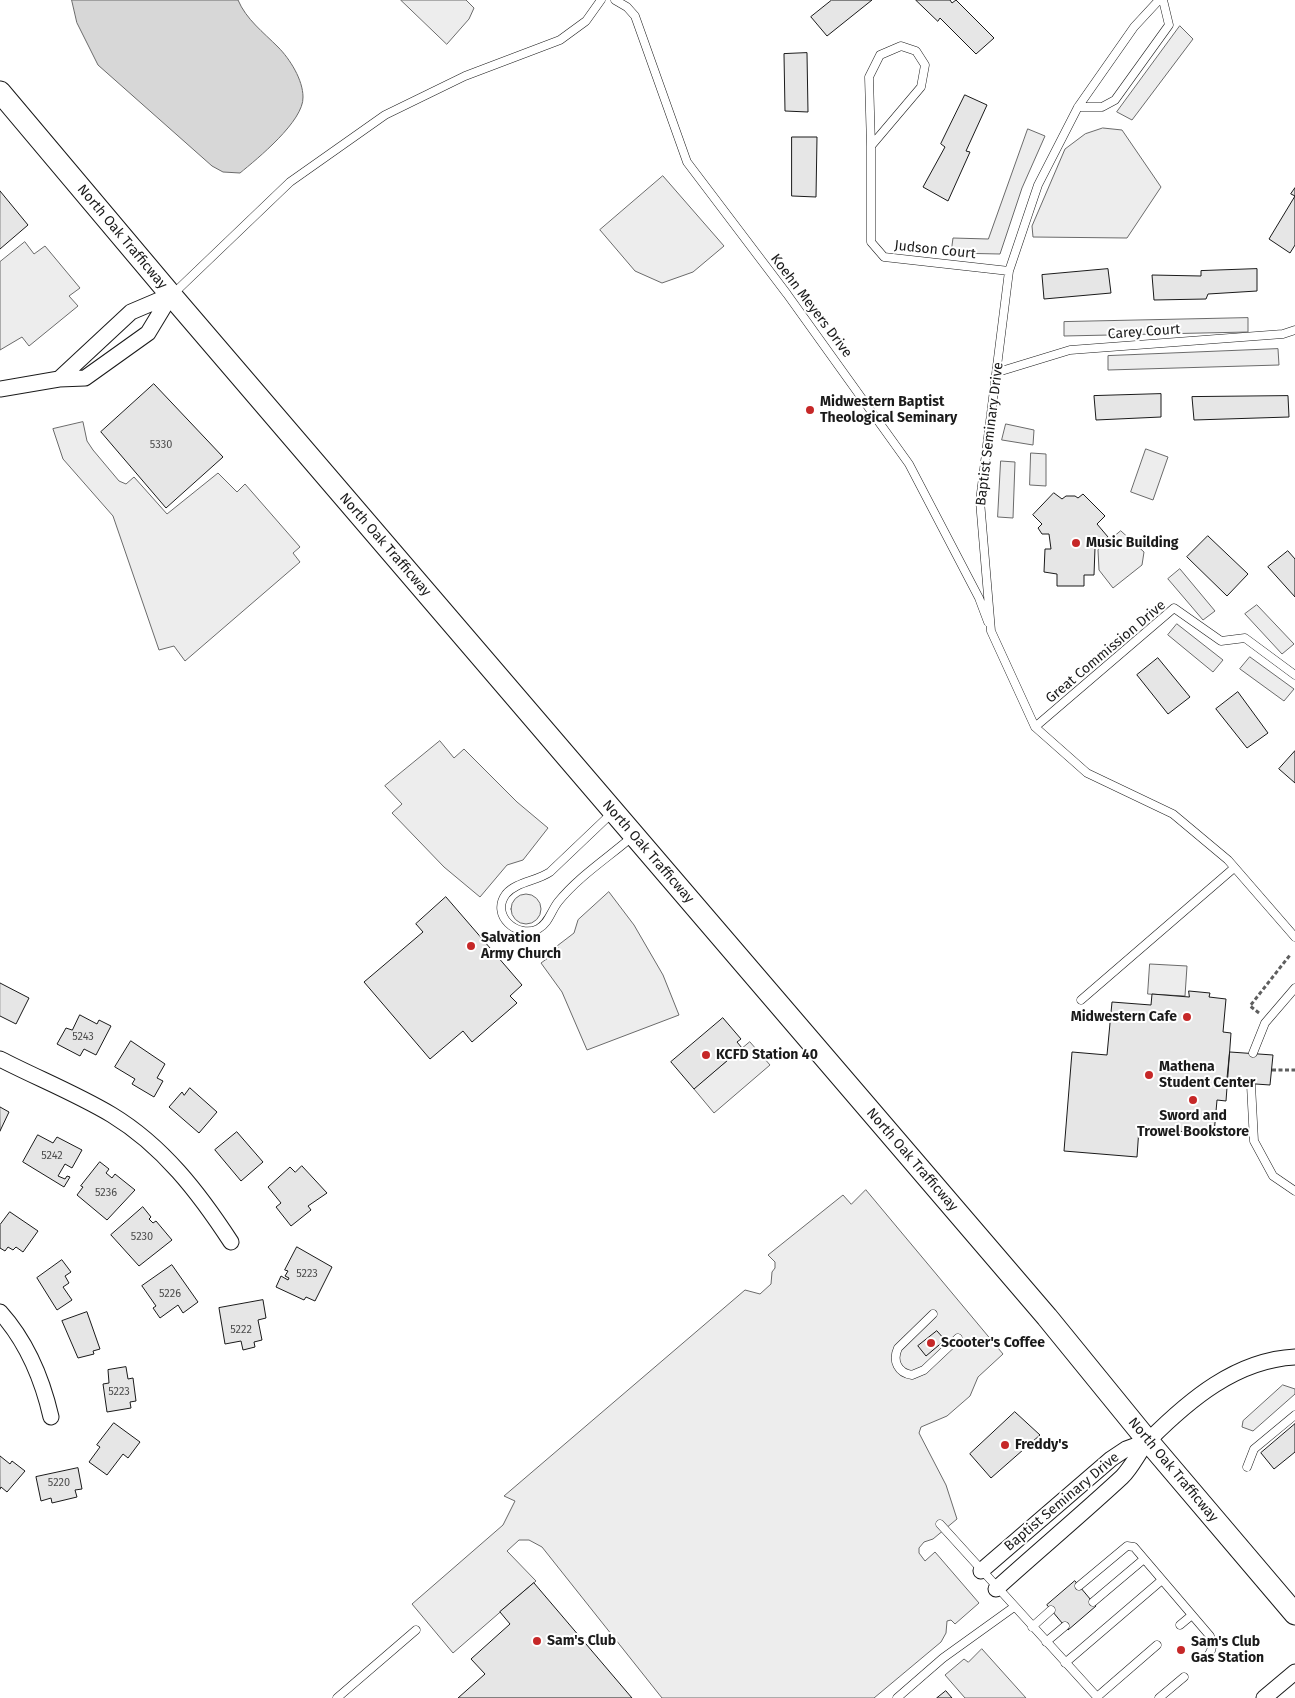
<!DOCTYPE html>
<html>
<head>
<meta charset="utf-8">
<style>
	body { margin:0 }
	canvas { display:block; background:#fff }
</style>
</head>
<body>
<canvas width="1295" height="1698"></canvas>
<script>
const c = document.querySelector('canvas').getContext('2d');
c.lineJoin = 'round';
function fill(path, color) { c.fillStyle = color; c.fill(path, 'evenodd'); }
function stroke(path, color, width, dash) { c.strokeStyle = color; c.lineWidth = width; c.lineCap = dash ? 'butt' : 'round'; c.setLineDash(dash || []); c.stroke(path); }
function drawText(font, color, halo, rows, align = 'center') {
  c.font = font + ' "Fira Sans",sans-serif'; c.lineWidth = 4; c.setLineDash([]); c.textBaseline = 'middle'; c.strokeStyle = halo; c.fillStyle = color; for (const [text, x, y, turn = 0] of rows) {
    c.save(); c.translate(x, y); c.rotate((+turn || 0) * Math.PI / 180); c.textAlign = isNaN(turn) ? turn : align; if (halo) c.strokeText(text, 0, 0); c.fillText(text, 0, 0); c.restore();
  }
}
const built = new Path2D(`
	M401,0H466L474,8L469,19L447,44Z
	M1180,26L1193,39L1132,120L1117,112Z
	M1103,128L1122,130L1161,187L1127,238L1033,237L1032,226L1065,149L1085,134Z
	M1028,129L1045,136L1022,188L1000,254L951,253L953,238L988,239Z
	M663,176L724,246L693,272L662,283L635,271L600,230Z
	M25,242L34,254L45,246L80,288L69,296L78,306L29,346L22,337L0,350V262Z
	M1248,318V332L1064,336V322Z
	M1278,349L1279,365L1108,370V356Z
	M83,422L87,441L93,450L119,481L126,484L134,477L167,514L218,473L237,492L245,484L300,547L293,553L300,562L185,661L174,646L159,650L113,516L63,459L53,429Z
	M1006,424L1034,430L1033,445L1002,440Z
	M1146,449L1168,457L1153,500L1131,492Z
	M1031,453L1046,454V486L1030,485Z
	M1001,461L1015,462L1013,518L998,517Z
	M1121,531L1144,552L1142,565L1113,588L1099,570L1098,550Z
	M1180,569L1215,611L1203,620L1168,579Z
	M1257,605L1294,644L1282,654L1245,614Z
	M1177,624L1223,660L1213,672L1168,635Z
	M1250,657L1294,689L1284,701L1240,669Z
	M440,741L454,758L464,749L517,802L548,828L523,860L507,865L480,897L444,867L392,813L402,804L385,786Z
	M609,892L634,925L663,975L679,1015L587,1050L562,992L541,963L559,950L557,946L574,933L578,920Z
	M511 909a15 15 0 1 1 30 0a15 15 0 1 1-30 0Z
	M1150,964L1187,966L1185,996L1148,994Z
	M750,1042L770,1065L714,1113L694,1089Z
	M866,1190L1003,1354L978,1377L970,1396L947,1416L921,1427L919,1433L946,1485L957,1519L933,1539L924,1542L919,1548V1553L925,1561L935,1552L979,1603L955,1624L951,1620L947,1621L946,1633L941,1642L874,1698H662L542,1547L529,1540H519L507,1551L536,1581L453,1653L412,1604L503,1525L515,1501L504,1496L745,1290L760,1294L771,1284L772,1272L775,1268V1262L768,1255L843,1195L851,1204Z
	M1283,1385L1295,1389V1394L1253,1431L1242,1427L1243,1421Z
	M982,1649L1026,1698H965L945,1675L964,1659L968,1662Z`);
const water = new Path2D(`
	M72,0H238C246,19 263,32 278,47C290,59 303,80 303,97C304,121 257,159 240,173L223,172L212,166L98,65L77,23Z`);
const building = new Path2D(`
	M832,0H872L827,36L811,17Z
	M916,0H950L952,3L956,0L994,38L976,54L940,18L938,21Z
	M807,53L808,112L785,111L784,54Z
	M965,95L987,105L966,151L970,152L948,201L923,187L945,147L941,144Z
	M792,137H817L816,197L792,196Z
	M1295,188V245L1290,253L1269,239L1295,196L1291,194Z
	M0,191L28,225L0,249Z
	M1108,269L1111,293L1044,299L1042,275Z
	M1257,269V291L1208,294L1206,299L1154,300L1152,275L1201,276V271Z
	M154,384L223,457L166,508L101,432Z
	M1161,394V417L1096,420L1094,396Z
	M1288,396L1289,417L1194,420L1192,397Z
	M1054,493L1062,499L1066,496H1075L1078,498L1083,494L1105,516L1097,524L1108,537L1095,548L1094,575H1084V586H1057V574L1044,572L1045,549H1051L1049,534H1042L1038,528L1042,524L1033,515Z
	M1208,536L1248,574L1227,596L1187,557Z
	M1288,551L1295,559V597L1268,567Z
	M1158,658L1190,697L1168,714L1137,675Z
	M1238,692L1268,733L1247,748L1216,709Z
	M1295,751V783L1279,769Z
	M446,897L522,985L510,996L517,1003L472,1042L463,1031L430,1059L364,982L423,932L416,924Z
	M0,983L29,998L16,1024L0,1016Z
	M1189,991L1210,993L1209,997L1226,999L1223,1032L1231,1033L1226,1101L1217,1100L1214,1134L1139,1128L1137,1157L1064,1151L1072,1052L1107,1055L1112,1002L1151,1005L1152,994L1189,997Z
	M80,1015L97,1024L99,1020L111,1026L96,1055L84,1049L80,1056L57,1044L66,1028L72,1030Z
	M723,1018L741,1039L737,1042L742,1048L694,1089L671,1062Z
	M131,1041L165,1064L157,1078L163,1081L154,1097L132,1084L135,1079L115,1067Z
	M1230,1052L1273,1055L1270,1085L1227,1082Z
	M190,1088L217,1112L199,1133L169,1107L182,1092L184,1095Z
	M0,1107L9,1112L0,1131Z
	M237,1132L263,1162L241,1181L215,1150Z
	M38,1135L53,1143L57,1137L82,1150L72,1168L65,1164L58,1176L65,1179L67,1176L70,1177L64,1187L23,1162Z
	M100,1162L109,1169L106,1173L112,1178L115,1174L135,1190L107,1220L77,1195L83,1187L81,1186Z
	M302,1166L327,1193L308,1206L311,1210L291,1226L276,1207L281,1203L268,1187L290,1167L295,1172Z
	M143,1207L151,1217L149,1219L153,1223L156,1221L172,1240L139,1266L111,1235Z
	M10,1212L38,1231L23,1252L16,1247L13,1250L8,1247L5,1251L0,1248V1225Z
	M297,1247L332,1267L315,1301L306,1297L304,1300L276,1287L281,1276L288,1280L289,1278L285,1276L288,1271L285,1270Z
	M62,1260L71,1272L65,1276L69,1283L63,1287L72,1300L57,1310L37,1278Z
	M172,1265L198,1302L183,1313L178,1305L160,1318L153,1308L156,1306L142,1286Z
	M263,1300L266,1318L258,1320L262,1340L254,1342L255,1347L243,1350L241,1341L225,1344L219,1308Z
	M87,1312L100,1349L93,1351L94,1354L78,1358L62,1321Z
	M937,1331L945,1340L926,1356L918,1346Z
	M126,1367L128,1379L133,1378L136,1401L130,1402L131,1408L107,1412L103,1384L109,1383L108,1370Z
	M1015,1412L1040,1435L991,1478L970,1454Z
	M114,1423L140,1442L128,1458L123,1454L107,1475L89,1462L100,1447L97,1445Z
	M1295,1424V1452L1274,1469L1261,1453Z
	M0,1456L10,1464L12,1461L25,1471L7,1492L1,1487L0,1489Z
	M78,1468L82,1489L75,1490L77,1497L52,1503L51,1498L41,1501L36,1477Z
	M1075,1581L1096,1606L1068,1630L1047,1605Z
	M534,1583L632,1698H458L485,1674L471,1659L510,1624L500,1612Z
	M946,1691L952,1698H937Z`);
const path = new Path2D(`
	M1259,1013L1250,1006L1290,955
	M1272,1070H1295`);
const service = new Path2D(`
	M615,0L627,7L635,16L687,162L787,294L909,464L979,598L988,622
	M1159,0L1134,27L1078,107L1038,185L1009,271L980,501L991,631L1035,727L1087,773L1173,814L1228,860L1295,937
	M901,46L916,51L925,65L921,87L871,146L869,77L880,55Z
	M1078,107H1102L1115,100L1169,25L1163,0
	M871,146V242L884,257L1009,271
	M172,295L290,182L385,115L465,76L560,40L586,21L601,0
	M998,372L1070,350L1283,334L1295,330
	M1035,727L1174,608L1221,641L1245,638L1295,675
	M612,813L550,872C537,881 516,882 506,894C490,915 517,939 538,929C549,923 551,911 558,902C579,876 609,857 633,836
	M1081,1000L1234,868
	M1253,1053L1265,1023L1295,988
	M1251,1085L1254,1141L1273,1176L1295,1191
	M933,1314L898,1348C892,1361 898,1373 912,1375L924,1370L958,1338
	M1247,1467L1254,1449L1295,1415
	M940,1524L1098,1698
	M1079,1586L1127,1546L1134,1547L1210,1636C1213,1645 1213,1650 1207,1657
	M1093,1602L1144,1559
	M1180,1625L1192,1615
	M1032,1627L1051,1610
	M1046,1642L1065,1626
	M1065,1663L1162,1580
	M1097,1697L1157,1645
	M337,1698L416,1630
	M897,1698L943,1658L1014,1607
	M1159,1698L1184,1677`);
const minor = new Path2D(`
	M59,379L131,312L171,295
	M0,389L59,379L85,378L148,333L171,295
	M0,1059C37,1078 77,1094 112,1115C163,1146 199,1193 231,1242
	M0,1312C27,1342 42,1378 51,1417
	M981,1571L1111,1459L1126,1449L1148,1441
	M996,1589C1038,1551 1081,1515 1122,1477C1133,1466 1139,1451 1149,1440C1189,1400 1236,1360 1295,1357
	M1264,1698L1295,1672`);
const secondary = new Path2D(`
	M0,92L171,295L1047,1317L1148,1441L1295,1614`);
const markers = [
	[810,410,5,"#c62828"],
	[1076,543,5,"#c62828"],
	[471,946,5,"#c62828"],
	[1187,1017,5,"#c62828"],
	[706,1055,5,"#c62828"],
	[1149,1075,5,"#c62828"],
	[1193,1100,5,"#c62828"],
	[931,1343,5,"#c62828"],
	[1005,1445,5,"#c62828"],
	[537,1641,5,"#c62828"],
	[1181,1650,5,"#c62828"]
];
const numberNames = [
	["5330",161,445],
	["5243",83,1037],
	["5242",52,1156],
	["5236",106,1193],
	["5230",142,1237],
	["5223",307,1274],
	["5226",170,1294],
	["5222",241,1330],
	["5223",119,1392],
	["5220",59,1483]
];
const streetNames = [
	["North Oak Trafficway",122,237,50],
	["Judson Court",935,250,6],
	["Koehn Meyers Drive",811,306,53],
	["Carey Court",1144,332,-4],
	["Baptist Seminary Drive",990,434,-83],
	["North Oak Trafficway",385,545,49],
	["Great Commission Drive",1106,652,-40],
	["North Oak Trafficway",648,852,49],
	["North Oak Trafficway",912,1160,49],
	["North Oak Trafficway",1173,1470,50],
	["Baptist Seminary Drive",1062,1502,-40]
];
const poiNames = [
	["Midwestern Baptist",820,402],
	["Theological Seminary",820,418],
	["Music Building",1086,543],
	["Salvation",481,938],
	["Army Church",481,954],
	["Midwestern Cafe",1177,1017,"right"],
	["KCFD Station 40",716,1055],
	["Mathena",1159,1067],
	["Student Center",1159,1083],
	["Sword and",1193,1116,"center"],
	["Trowel Bookstore",1193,1132,"center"],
	["Scooter's Coffee",941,1343],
	["Freddy's",1015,1445],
	["Sam's Club",547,1641],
	["Sam's Club",1191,1642],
	["Gas Station",1191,1658]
];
fill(built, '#ededed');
stroke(built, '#6a6a6a', 1);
fill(water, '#d7d7d7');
stroke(water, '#6a6a6a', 1);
fill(building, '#e6e6e6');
stroke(building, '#1a1a1a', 1);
stroke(service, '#1a1a1a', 9);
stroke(minor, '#1a1a1a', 17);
stroke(secondary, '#1a1a1a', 23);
stroke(path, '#5f5f5f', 3, [4, 2.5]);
stroke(service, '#fff', 8);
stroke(minor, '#fff', 15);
stroke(secondary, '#fff', 21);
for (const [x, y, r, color] of markers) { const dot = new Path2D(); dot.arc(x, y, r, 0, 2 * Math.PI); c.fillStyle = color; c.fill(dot); stroke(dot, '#fff', 2); }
drawText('11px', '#4d4d4d', null, numberNames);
drawText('14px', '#1a1a1a', '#fff', streetNames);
drawText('bold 14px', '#1a1a1a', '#fff', poiNames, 'left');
</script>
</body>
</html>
